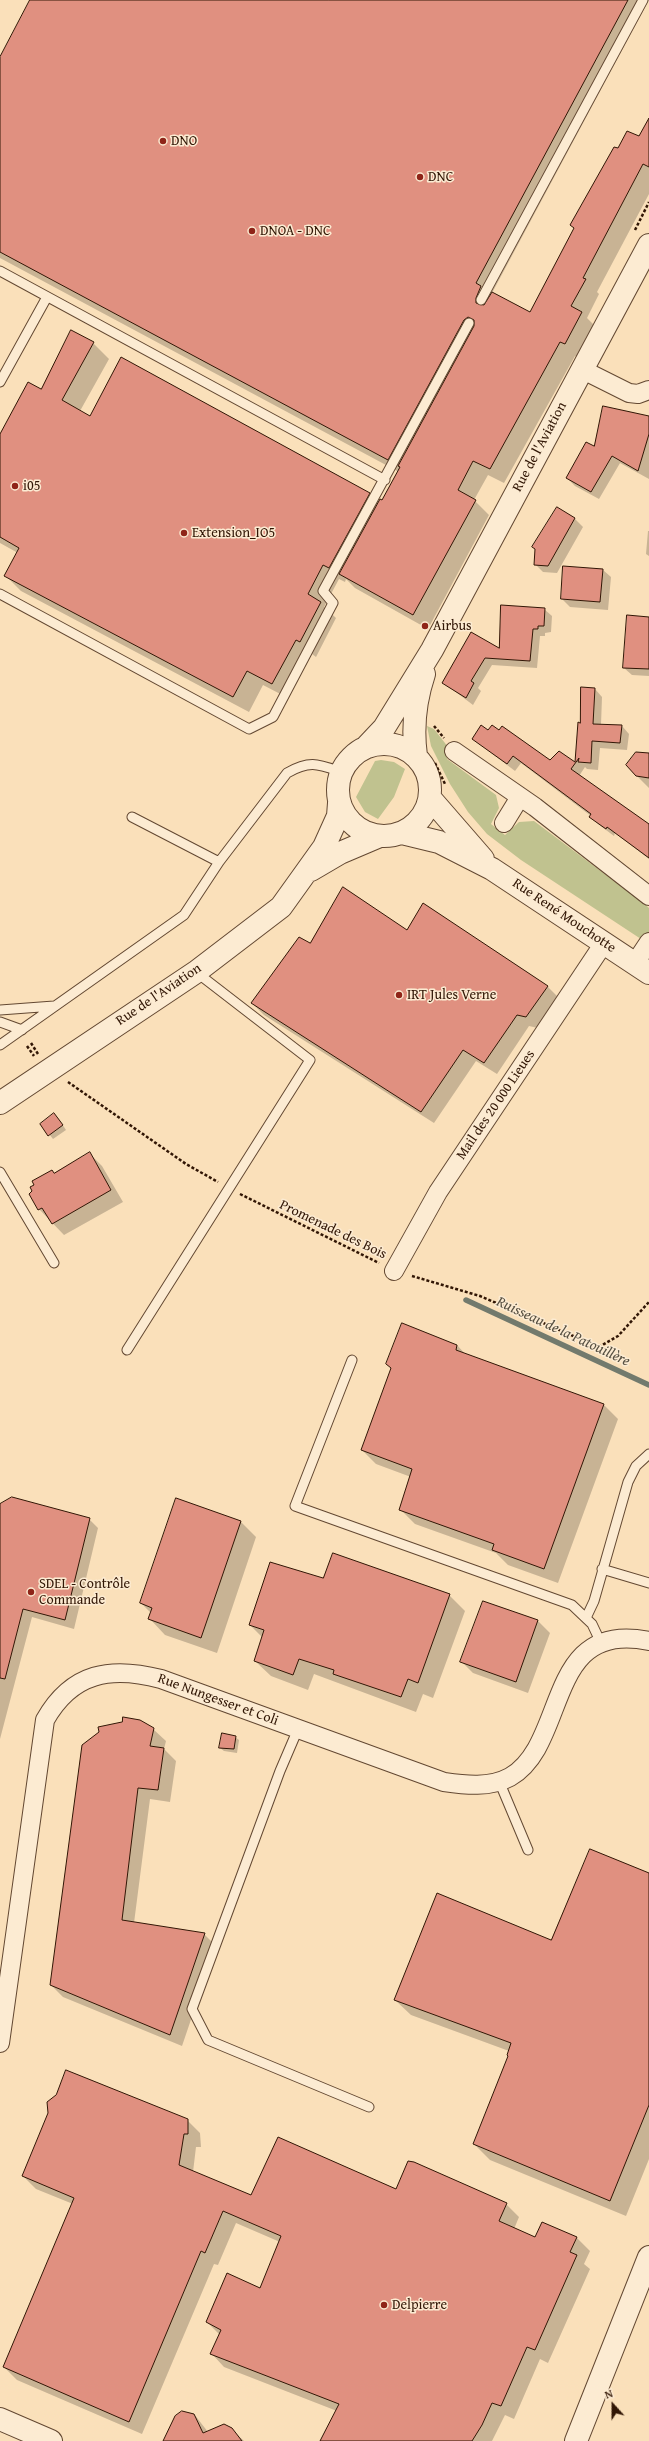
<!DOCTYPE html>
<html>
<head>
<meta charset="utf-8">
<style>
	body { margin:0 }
	#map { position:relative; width:649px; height:2441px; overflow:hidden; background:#fae0ba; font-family:"Gentium Book Plus",serif }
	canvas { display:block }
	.north { position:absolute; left:593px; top:2385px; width:40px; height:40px; -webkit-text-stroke:3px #fcebd2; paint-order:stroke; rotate:339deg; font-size:11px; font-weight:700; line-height:16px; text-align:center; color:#311605 }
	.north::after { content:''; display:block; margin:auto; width:14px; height:18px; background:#311605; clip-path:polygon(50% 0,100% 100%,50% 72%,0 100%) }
</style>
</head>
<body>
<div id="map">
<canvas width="649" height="2441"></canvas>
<div class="north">N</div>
</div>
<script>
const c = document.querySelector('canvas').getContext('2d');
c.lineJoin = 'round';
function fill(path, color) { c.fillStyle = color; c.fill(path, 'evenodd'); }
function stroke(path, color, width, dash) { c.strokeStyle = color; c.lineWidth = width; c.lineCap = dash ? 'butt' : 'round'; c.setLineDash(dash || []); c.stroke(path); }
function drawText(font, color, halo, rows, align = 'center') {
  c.font = font + ' "Gentium Book Plus",serif'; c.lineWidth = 3; c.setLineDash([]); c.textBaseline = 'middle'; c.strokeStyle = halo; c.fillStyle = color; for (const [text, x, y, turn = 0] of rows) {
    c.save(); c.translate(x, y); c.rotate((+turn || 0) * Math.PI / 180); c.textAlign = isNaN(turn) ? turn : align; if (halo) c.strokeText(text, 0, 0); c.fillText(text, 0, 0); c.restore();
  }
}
const green = new Path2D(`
	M427,726L434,729L452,752L447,759L496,795L499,808L491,824L505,835L519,822L534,821L646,905L649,908V936L644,941L521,860L487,834L468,812L450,784L431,746Z
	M381,760L394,762L405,769L394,797L378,819L365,812L356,797L375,761Z`);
const shadow = new Path2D(`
	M31,0H649L492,293L530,313L618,149L639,137L649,123V194L597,292L599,294L587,318L596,327L579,358L575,356L504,483L488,475L474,500L489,515L428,629L355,588L346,579L345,582L339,579L324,607L336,618L316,657L312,654L288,698L263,685L249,712L21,591L6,576L18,553L0,543V436L41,390L93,343L109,359L80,411L90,417L369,494L379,503L383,501L399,472L0,258V59Z
	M649,417V479L620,463L599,499L575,486L567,478L595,448Z
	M557,509L575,519L583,527L557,573L543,572L535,564Z
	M648,531H649V556L646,554Z
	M603,570L611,577L608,610L570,607L562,599Z
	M544,609L552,616L551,632L545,633V636H540L537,668L492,665L478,688L481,691L473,705L444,683L471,634L500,649Z
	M649,618V676L632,675L624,668Z
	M582,688L595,689L602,697L601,725L622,726L629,734L627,750L600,748L598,770L587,769L585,767L579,776L649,824V859L615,833L614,836L598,824L591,816L521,763L515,771L473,739L489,732L550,762L559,752L575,764L579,724H581Z
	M649,754V788L637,776Z
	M407,931L547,986L559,998L538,1028L529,1026L497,1074L476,1061L434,1123L264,1015L252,1003L310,944Z
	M58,1118L66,1130L53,1139L41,1124Z
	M90,1154L102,1166L123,1202L64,1235L39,1209L54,1174Z
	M457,1345L466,1355L603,1404L618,1419L558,1583L508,1565L496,1553L415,1524L400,1509L411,1477L376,1464L362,1450L392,1368Z
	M0,1505L89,1519L98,1528L74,1629L32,1617L0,1739Z
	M240,1521L256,1537L217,1653L165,1635L150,1619L151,1613L141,1603Z
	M449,1595L465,1611L433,1698L423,1694L416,1712L314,1674L308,1690L271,1676L255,1661L263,1638L250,1625Z
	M538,1621L550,1633L528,1693L473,1673L461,1661Z
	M123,1723L153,1729L166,1741L164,1749L176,1761L170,1802L150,1799L134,1923L204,1934L216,1946L182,2046L63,1997L51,1985Z
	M235,1737L239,1740L237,1753L224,1751L220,1748Z
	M649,1874V2159L626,2216L490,2160L474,2144L509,2056V2051L411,2015L395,2000L552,1941Z
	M187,2120L200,2133L201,2147H196L193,2172L251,2196L397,2190L506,2204L519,2217L514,2229L536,2239L542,2223L577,2238L590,2251L584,2264L590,2269L548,2363L540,2359L514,2419L505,2415L492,2441H321L337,2411L224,2367L212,2354L220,2335L207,2322L260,2289L280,2242L236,2223L218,2265L214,2264L142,2434L17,2380L4,2367L73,2204L36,2189L23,2176Z
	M194,2414L208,2432L231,2429L244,2441H164Z`);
const stream = new Path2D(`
	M466,1300L649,1385`);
const building = new Path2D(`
	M30,0H628L476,283L481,286L476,298V303L484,305L492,292L530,312L574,228L570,225L614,147L618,148L627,131L639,136L649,118V167L643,164L583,278L586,279L571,306L582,312L565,344L560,342L490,469L473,461L458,490L476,500L413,615L339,574L380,499L382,500L400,467L398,466L474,326V320L468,317L464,320L388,460L0,252V57Z
	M71,330L94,342L62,400L90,416L121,357L370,493L329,568L323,565L308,594L321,602L300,642L296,640L272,684L247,671L233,697L4,576L19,548L0,537V434L28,382L41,389Z
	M603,406L649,416V434L638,471L612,456L591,492L566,478L586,442L594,446Z
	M557,507L575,518L548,566L534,565L535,549L532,547Z
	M563,566L603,569L600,602L561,599Z
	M501,605L545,608L544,626H538V629H533L530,661L485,658L471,681L474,683L466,698L442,683L471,632L499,648Z
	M627,615L649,617V669L623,668Z
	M581,687L595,688L593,724L622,725L620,743L592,741L591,763L578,762L579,758L571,769L649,824V858L607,827L606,829L589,817L591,814L513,756L507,764L472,739L481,725L488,730L492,725L499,730L502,726L550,760L559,751L575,762L578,722L580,723Z
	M636,752L649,753V778L636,776L626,765Z
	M343,887L407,930L423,903L548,986L526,1017L517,1015L484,1063L463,1050L421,1112L251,1003L299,937L310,943Z
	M54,1113L63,1125L48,1136L40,1124Z
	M90,1152L111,1190L52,1224L42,1208L38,1210L29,1194L32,1191L30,1187L34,1185L32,1181L52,1170L54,1173Z
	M402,1323L457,1345L456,1350L604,1404L544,1569L492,1550L494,1544L399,1510L412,1469L361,1450L391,1368L386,1364Z
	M12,1497L90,1518L65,1620L23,1609L5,1679L0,1678V1504Z
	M176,1498L241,1521L201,1638L148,1619L152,1608L140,1603Z
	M333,1553L450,1594L418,1683L408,1679L401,1697L333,1674L334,1670L299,1659L293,1675L254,1661L264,1630L249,1625L270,1562L323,1578Z
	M483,1601L538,1620L516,1682L460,1662Z
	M123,1717L140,1720L154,1728L150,1746L164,1748L158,1790L138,1788L122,1920L205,1933L170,2035L50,1985L82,1745L99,1732L98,1727L122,1722Z
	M222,1733L236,1736L234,1749L219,1748Z
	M590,1849L649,1873V2105L610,2201L473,2144L508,2056L507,2055L511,2043L394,2000L437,1893L551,1940Z
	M66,2070L188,2119V2134H184L179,2165L251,2195L278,2137L396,2189L408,2161L414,2162L507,2203L499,2221L535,2237L542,2222L577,2237L570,2252L577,2255L535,2350L527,2347L501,2406L492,2403L482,2425L472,2441H320L339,2404L210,2354L221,2330L206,2322L227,2273L260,2288L281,2236L223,2211L205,2253L201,2251L129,2422L3,2367L74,2198L22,2176L48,2113L47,2102L56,2095Z
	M182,2411L194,2414L203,2433L224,2424L232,2428L242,2441H163L175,2416Z`);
const path = new Path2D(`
	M635,230L649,202
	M434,726L444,738
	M435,763L445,784
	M31,1043L38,1054
	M27,1046L34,1056
	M68,1082L186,1164L218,1182
	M240,1194L379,1263
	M412,1276L480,1296L599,1347L618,1336L649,1302`);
const service = new Path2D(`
	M0,271L385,480
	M481,300L643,0
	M0,382L47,297
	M0,594L249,729L273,717L333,603L323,591L469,323
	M132,817L219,862
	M0,1010L54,1006
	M0,1022L22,1030
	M0,1045L184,915L219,862L287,773C310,760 318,764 341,772
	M0,1172L54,1263
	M127,1350L310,1060L196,972
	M352,1360L295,1506L572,1605L592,1624L601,1643
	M602,1569L649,1583
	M586,1618L594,1601L628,1482L636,1466L649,1454
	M298,1729L280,1771L192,2009L208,2040L369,2107
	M499,1781L528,1850`);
const minor = new Path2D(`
	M581,369L629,393L638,394L649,390
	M454,751L535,807L649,896
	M504,823L520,797
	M635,963L649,942
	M394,1271L438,1192L604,943
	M0,2043L45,1720C72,1672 111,1666 161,1679L444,1782C465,1785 490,1788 510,1777C569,1743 544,1619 649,1641`);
const tertiary = new Path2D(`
	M338 790a46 46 0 1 1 92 0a46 46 0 1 1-92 0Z
	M367,746L384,728L432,650L649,245
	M416,756C412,727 415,701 424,674
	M430,798L483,859
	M402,833L439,842L492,869L649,973
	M311,870L340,853L380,836
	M0,1103L196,972L281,907L324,847L338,816L339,803
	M0,2419L51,2441
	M576,2441L649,2257`);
const markers = [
	[163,141,4,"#8f2418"],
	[420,177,4,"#8f2418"],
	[252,231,4,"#8f2418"],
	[15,486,4,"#8f2418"],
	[184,533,4,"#8f2418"],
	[425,626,4,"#8f2418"],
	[399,995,4,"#8f2418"],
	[31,1592,4,"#8f2418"],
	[384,2305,4,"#8f2418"]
];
const poiNames = [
	["DNO",171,141],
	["DNC",428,177],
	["DNOA - DNC",260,231],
	["i05",23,486],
	["Extension_IO5",192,533],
	["Airbus",433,626],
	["IRT Jules Verne",407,995],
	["SDEL - Contrôle",39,1584],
	["Commande",39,1600],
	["Delpierre",392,2305]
];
const streetNames = [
	["Rue de l'Aviation",540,447,-62],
	["Rue René Mouchotte",564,916,34],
	["Rue de l'Aviation",159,995,-34],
	["Mail des 20 000 Lieues",496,1105,-56],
	["Promenade des Bois",333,1230,26],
	["Rue Nungesser et Coli",218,1700,20]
];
const waterNames = [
	["Ruisseau de la Patouillère",563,1332,25]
];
fill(green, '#c0c28f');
fill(shadow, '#0003');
stroke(stream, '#727a6d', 5.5);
fill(building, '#e09080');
stroke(building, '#311605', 1);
stroke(service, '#634832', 11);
stroke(minor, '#634832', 20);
stroke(tertiary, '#634832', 24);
stroke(path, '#311605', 2.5, [3, 2]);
stroke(service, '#fcebd2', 9);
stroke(minor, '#fcebd2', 18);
stroke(tertiary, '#fcebd2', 22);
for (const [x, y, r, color] of markers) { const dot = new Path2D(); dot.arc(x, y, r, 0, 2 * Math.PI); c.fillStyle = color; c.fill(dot); stroke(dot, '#fcebd2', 1.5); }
drawText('14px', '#311605', '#fcebd2', poiNames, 'left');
drawText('14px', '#311605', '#fcebd2', streetNames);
drawText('italic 15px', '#575042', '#fcebd2', waterNames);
</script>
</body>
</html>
